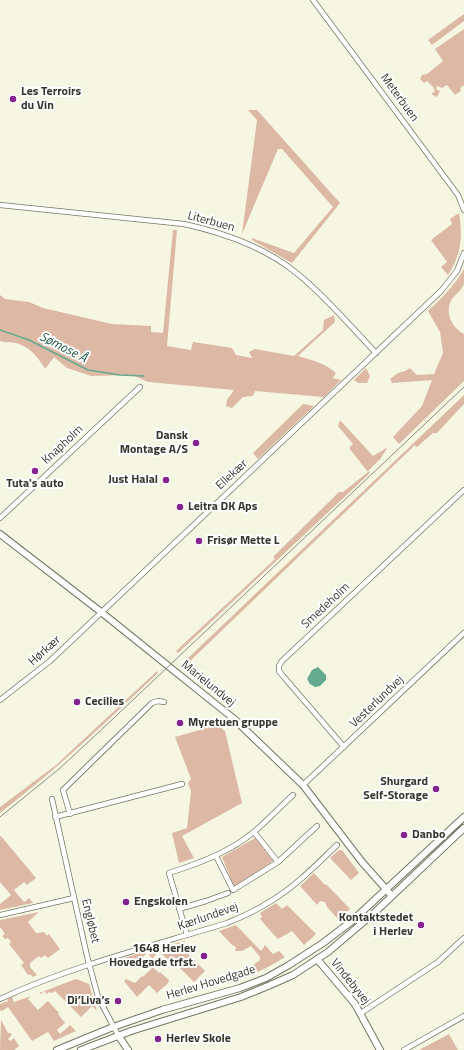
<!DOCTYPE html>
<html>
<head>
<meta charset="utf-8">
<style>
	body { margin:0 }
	canvas { display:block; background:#f6f7e3 }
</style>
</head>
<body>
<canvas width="464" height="1050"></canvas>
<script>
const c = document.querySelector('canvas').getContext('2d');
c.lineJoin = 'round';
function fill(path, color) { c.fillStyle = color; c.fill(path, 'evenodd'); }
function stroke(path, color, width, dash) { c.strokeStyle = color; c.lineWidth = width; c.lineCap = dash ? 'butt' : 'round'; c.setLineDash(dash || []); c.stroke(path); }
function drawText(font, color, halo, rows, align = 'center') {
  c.font = font + ' "Titillium Web",sans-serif'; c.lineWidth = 4; c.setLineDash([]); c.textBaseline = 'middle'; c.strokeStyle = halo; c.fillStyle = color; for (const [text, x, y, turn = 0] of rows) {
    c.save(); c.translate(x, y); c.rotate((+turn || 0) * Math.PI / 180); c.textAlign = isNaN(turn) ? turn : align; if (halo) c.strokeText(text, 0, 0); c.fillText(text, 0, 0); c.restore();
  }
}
const green = new Path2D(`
	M464,14V21L432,45L428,40Z
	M464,29V85L460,88L461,91L455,95L447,85L442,88L437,86L436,89L440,91L437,97L431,94L435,91L433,87L427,81L424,83L420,79L422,75L427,74L443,61L435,49Z
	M248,110H257L340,203L292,263L252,240V238L294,253L333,207L282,149H278L242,234L257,120Z
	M459,213C463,236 461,256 448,275L441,267L447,262L431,240L452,224L450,219Z
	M173,230H177L167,346L191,350L193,342L232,348L236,355L252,358L249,352L255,349L294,356L323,330L324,320L334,315L335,322L298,356C312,360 325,363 336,373L333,378L341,380L324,397L255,391L253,396L243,397L232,408L226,406L227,400L234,390L148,382L132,375L91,376L67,368L54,357L45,369C38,357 30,347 16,343C11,342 5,343 0,341V295L5,299L29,302L43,308L112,324L151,326V332L163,333Z
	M464,269C464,273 464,280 464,284C462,290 455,295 452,299C444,312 452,328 464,334V381L399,444L393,437L422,406L432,380L392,383L390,379L398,373L405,371L410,368L417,375L434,374L443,353L440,332L428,311C442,298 454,286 464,269Z
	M366,368L370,376L367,383H358L354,380Z
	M464,395V404L437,433H433L417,447L413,445V447L188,663L186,660Z
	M303,404L314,406L258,459L253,453Z
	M340,420L373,456L388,447L381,458L368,471L370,473L178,653L176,651L275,559L273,557L339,492H343L368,472L349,448L353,444L338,426Z
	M157,671L158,673C107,721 56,770 0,813V807L56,765Z
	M217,725L225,731L242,803L182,836L194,858L179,863L172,833L187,828L191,791L188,783L191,779L175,737Z
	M1,836L36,878L27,885L24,882L14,890L24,902L29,898L33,903L0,910V904L11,895L0,882V837Z
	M255,838L273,861L234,887L222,857Z
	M339,850H342L359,873L351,880L330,858Z
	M314,873L325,885L326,884L350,909L338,919L327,907L325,902L320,901L317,905L300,886Z
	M276,903L282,909L287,905L316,934L304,945L292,931L278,939L274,935L260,919L262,917L260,913Z
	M39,912L28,922L36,933L44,932L47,936L49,934L60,949L48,958L45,955L41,958L39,956L30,963V967L37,975L33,977L30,974L28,975L21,965L24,963L9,944L11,942L8,938L5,939L2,936L5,934L0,927V920Z
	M236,925L260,950H262L265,945L273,954L279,951L285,957L270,966L245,978L243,973L260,960V957L251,946L242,951H235L236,947L232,945L219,931Z
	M185,941V944L182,948L205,971L194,982L177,965L175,967L159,951L152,959L147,951Z
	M145,951L146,954L131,968L121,959Z
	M153,967L159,973L160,972L169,980L168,983L157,993L149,985L137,997L124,981L126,979L135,983L142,976L143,977Z
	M76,979L89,984L97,1011L92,1006L81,1017L55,991L52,993L49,992L47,994L44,991L41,994L39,993Z
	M31,996L28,999L38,1010L48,1001L59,1013L58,1014L65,1023L57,1030L60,1034L70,1025L76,1031L54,1041L48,1032L32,1041L8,1007L2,1011L0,1010V1004L8,1001V999L12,997L14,1002Z
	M1,1020L8,1033H10L12,1035L8,1039L10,1041L14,1038L19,1046L14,1050H0Z
	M449,1034L458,1050H419Z`);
const water = new Path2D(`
	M318,667L326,675V680L320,686L315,687L310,684L307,679L312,670Z`);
const stream = new Path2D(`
	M0,330L29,340L88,370L120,375L144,376`);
const street = new Path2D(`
	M313,0L458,195L464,210
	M0,205L184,224C225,233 266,247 299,275C327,298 351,327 376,353
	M0,518L140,387
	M0,700L50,661L441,291L457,271L464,253
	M344,747L283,676L279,671V666L282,661L464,490
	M303,785L464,633
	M52,799L87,956L98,997L118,1035
	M70,814L63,790L152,703L158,701L164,702
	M55,817L182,784
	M254,832L278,862
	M216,856L233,890L278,862L317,826
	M179,909L206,901L228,893
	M0,915L74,898
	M187,935L169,873C200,863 230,852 255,831C268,820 280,807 293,795
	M0,999C71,966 152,946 227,923C242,917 257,910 271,901C296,886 316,865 337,845
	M361,1013L438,962L464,938
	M404,1050L464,1016`);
const secondary = new Path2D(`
	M0,534L101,612L233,718L303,785L362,862L392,896
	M317,959L355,1004L380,1050
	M118,1035L128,1050
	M57,1050L113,1027L162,1010L240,988L266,978L289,965L323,943L352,921L464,817
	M81,1050L131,1031L241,997L268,986L293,975L328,952L373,914L464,828`);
const tram = new Path2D(`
	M0,817L59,769L99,732L464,387`);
const markers = [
	[13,99,4,"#84238d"],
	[196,443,4,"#84238d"],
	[35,471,4,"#84238d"],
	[166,480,4,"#84238d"],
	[180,507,4,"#84238d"],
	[199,541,4,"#84238d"],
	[77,702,4,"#84238d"],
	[180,723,4,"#84238d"],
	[436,789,4,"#84238d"],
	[404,835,4,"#84238d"],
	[126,902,4,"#84238d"],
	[421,925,4,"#84238d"],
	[204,956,4,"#84238d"],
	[118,1001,4,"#84238d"],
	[158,1039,4,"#84238d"]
];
const poiNames = [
	["Les Terroirs",21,92],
	["du Vin",21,106],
	["Dansk",188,436,"right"],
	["Montage A/S",188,450,"right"],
	["Just Halal",158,480,"right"],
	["Tuta's auto",35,484,"center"],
	["Leitra DK Aps",188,507],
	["Frisør Mette L",207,541],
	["Cecilies",85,702],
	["Myretuen gruppe",188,723],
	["Shurgard",428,782,"right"],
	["Self-Storage",428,796,"right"],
	["Danbo",412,835],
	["Engskolen",134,902],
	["Kontaktstedet",413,918,"right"],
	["i Herlev",413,932,"right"],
	["1648 Herlev",196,949,"right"],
	["Hovedgade trfst.",196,963,"right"],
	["Di’Liva’s",110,1001,"right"],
	["Herlev Skole",166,1039]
];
const streetNames = [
	["Meterbuen",399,98,54],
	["Literbuen",211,222,15],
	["Knapholm",63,445,-43],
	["Ellekær",232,475,-43],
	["Smedeholm",326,606,-43],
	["Hørkær",45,651,-42],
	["Marielundvej",208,684,39],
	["Vesterlundvej",377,702,-44],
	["Kærlundevej",208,917,-19],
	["Engløbet",90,921,77],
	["Vindebyvej",350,982,51],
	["Herlev Hovedgade",211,983,-17]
];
const waterNames = [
	["Sømose Å",63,348,27]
];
fill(green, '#ddb9a5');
fill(water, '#65a98e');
stroke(stream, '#65a98e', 1.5);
stroke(street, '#767665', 6);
stroke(secondary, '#767665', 8);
stroke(street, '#fff', 4.5);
stroke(secondary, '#fff', 6);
stroke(tram, '#8c8c7f', 1);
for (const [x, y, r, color] of markers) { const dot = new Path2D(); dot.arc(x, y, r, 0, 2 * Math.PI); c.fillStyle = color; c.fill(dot); stroke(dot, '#fff', 1.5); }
drawText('bold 12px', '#36362f', '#fff', poiNames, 'left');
drawText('12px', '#36362f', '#fff', streetNames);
drawText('italic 13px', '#1d5441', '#fff', waterNames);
</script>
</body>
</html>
